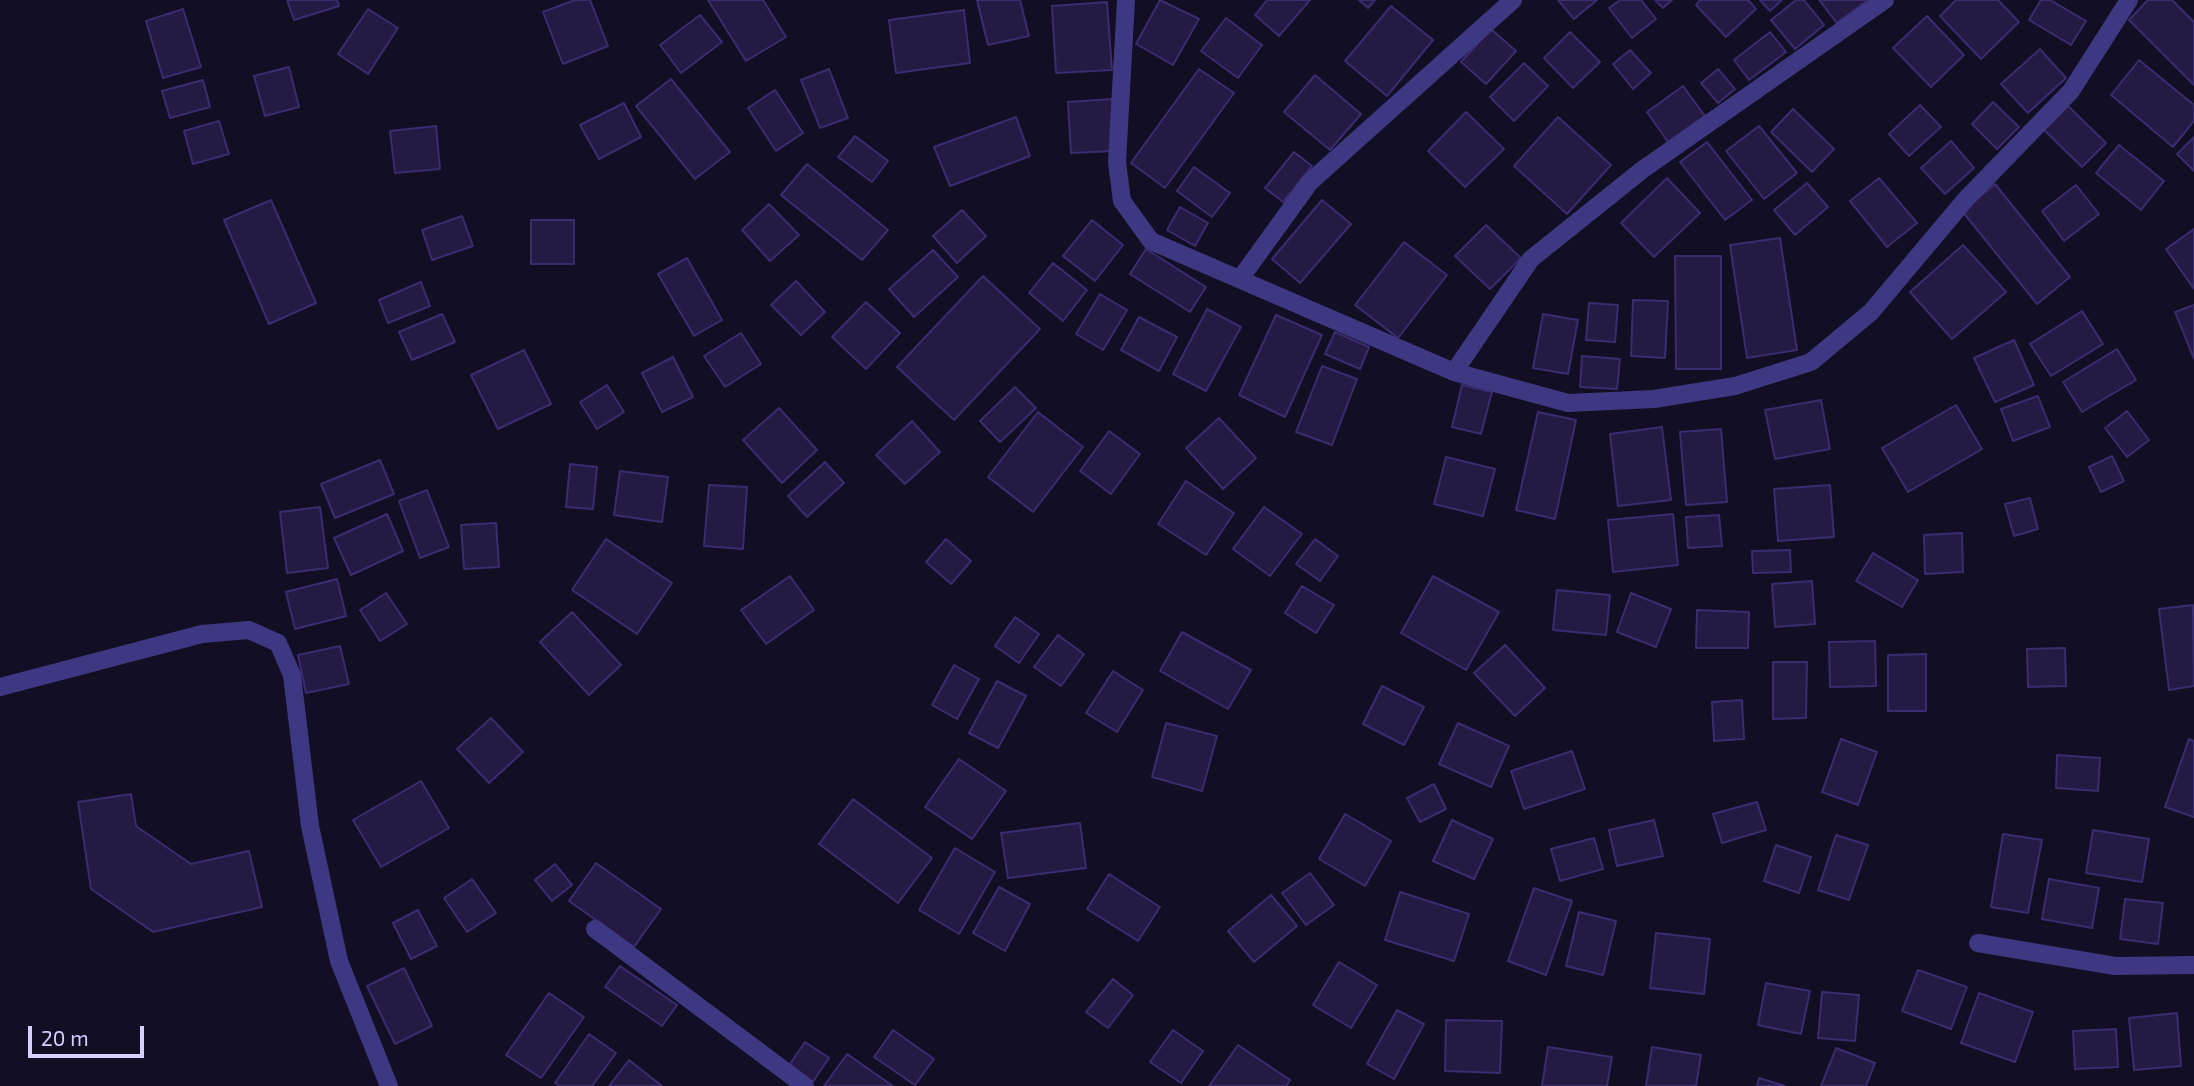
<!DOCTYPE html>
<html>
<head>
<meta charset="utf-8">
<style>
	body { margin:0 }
	#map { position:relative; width:2194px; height:1086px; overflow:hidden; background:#120e23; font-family:"Exo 2",sans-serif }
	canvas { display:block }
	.scale { position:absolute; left:28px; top:1026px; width:116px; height:32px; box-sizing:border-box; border:4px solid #d7d0ff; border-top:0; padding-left:9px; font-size:21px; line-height:24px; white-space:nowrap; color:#d7d0ff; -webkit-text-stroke:5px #120e23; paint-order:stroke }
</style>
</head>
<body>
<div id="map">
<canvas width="2194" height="1086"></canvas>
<div class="scale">20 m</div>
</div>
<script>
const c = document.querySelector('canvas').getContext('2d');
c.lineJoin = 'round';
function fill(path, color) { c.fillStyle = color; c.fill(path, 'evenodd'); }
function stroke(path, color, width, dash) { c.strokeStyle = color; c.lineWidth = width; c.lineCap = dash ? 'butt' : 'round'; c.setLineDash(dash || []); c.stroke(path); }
const building = new Path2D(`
	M287,0H337L339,6L294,20Z
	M575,0H590L608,46L563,64L543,12Z
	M708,0H763L786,37L746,61Z
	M977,0H1020L1029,36L988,45Z
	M1160,0L1199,19L1173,65L1136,44Z
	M1267,0H1310L1279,36L1255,15Z
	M1359,0H1375L1368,8Z
	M1558,0H1597L1574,19Z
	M1620,0H1641L1656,19L1632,38L1609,8Z
	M1655,0H1672L1663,8Z
	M1700,0H1748L1756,9L1726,37L1696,5Z
	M1760,0H1782L1770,11Z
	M1796,0H1804L1824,25L1795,49L1771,20Z
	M1819,0H1868L1837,23Z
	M1956,0H1998L2019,22L1981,59L1940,16Z
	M2041,0H2050L2086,21L2071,45L2029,20Z
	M2148,0H2172L2194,22V85L2129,20Z
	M1107,2L1112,70L1056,73L1052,6Z
	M1391,6L1433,40L1387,96L1345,61Z
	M183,9L201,67L163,78L146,21Z
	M368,9L398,28L368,74L338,54Z
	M964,10L970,63L896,73L889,20Z
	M700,15L722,42L681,73L660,45Z
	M1927,16L1964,55L1931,87L1893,48Z
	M1226,18L1262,45L1238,78L1201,51Z
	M1491,29L1516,51L1486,84L1461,62Z
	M1570,32L1600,62L1573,88L1544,58Z
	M1770,32L1786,52L1749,80L1734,60Z
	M2040,49L2066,78L2028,113L2001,84Z
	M1630,50L1651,73L1633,89L1613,64Z
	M2139,60L2194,105V121L2173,147L2111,95Z
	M1524,63L1548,86L1514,121L1490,97Z
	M289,67L299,107L265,116L254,76Z
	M829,69L848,118L820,128L801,80Z
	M1199,69L1234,93L1165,188L1131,163Z
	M1718,69L1735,89L1718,103L1701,83Z
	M1315,75L1361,114L1330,150L1284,112Z
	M671,79L730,152L695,179L636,106Z
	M203,80L210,107L170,118L162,91Z
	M1683,86L1705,116L1668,142L1647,112Z
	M775,90L803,133L776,151L748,108Z
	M1112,99L1114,151L1071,153L1068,102Z
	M1993,102L2019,127L1997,149L1972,124Z
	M624,103L641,137L599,159L580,125Z
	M1920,105L1941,127L1909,156L1889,134Z
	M2068,106L2106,143L2082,167L2044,130Z
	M1793,109L1834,149L1812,172L1771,132Z
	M1466,112L1504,149L1465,187L1428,151Z
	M1016,117L1030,156L950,186L934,147Z
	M1558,117L1611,165L1567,214L1514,166Z
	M219,121L229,154L193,164L184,131Z
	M436,126L440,169L395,173L390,131Z
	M1759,126L1797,173L1764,199L1726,151Z
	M855,136L888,161L872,182L838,157Z
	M2194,137V171L2177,154Z
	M1951,141L1974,168L1945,194L1921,168Z
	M1707,142L1752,200L1725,220L1680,162Z
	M2119,145L2164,181L2141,210L2096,173Z
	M1294,152L1312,166L1283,202L1265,188Z
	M807,164L888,230L862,260L781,195Z
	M1194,167L1230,193L1212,217L1177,191Z
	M1667,178L1700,213L1654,257L1621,223Z
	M1879,178L1917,223L1887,247L1850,201Z
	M1807,183L1828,207L1795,235L1774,210Z
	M1995,184L2070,277L2037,304L1962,211Z
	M2076,185L2099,214L2064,241L2042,211Z
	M271,200L316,303L269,324L224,220Z
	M1322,200L1351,224L1300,283L1272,259Z
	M769,204L799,235L770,261L742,230Z
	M1180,207L1208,223L1195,246L1167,230Z
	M962,210L986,236L957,263L933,236Z
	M462,216L473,246L432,260L422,230Z
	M531,220H574V264H531Z
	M1092,220L1123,245L1095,281L1063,256Z
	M1486,225L1521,258L1490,289L1455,256Z
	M2194,229V289L2166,249Z
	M1780,238L1797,350L1747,358L1730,245Z
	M1404,242L1447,275L1398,338L1355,305Z
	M1963,245L2006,292L1952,339L1910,292Z
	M1146,249L1206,287L1190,312L1130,274Z
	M933,250L958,277L914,317L889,289Z
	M1675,256H1721V369H1676Z
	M687,258L722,320L694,336L658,274Z
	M1053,263L1087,290L1063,321L1029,293Z
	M983,276L1040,329L954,420L897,367Z
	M796,281L825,312L801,335L771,305Z
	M421,282L430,306L388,323L379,300Z
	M1100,294L1127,310L1103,350L1076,334Z
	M1633,300L1668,301L1665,358L1631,356Z
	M866,302L900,333L866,369L832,337Z
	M1589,303L1618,305L1615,342L1586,340Z
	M2194,305V359L2175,312Z
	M1207,309L1241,327L1206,391L1173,374Z
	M2082,311L2103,344L2051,376L2030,344Z
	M442,314L455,342L412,360L399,332Z
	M1543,314L1578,320L1568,374L1533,368Z
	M1276,315L1322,335L1285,417L1239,395Z
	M1139,317L1177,337L1159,371L1121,350Z
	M1335,332L1369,347L1360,369L1325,354Z
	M741,333L761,364L725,387L704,356Z
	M2014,340L2034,385L1995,402L1974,358Z
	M2117,349L2136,380L2082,412L2063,382Z
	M524,350L551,404L498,429L471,375Z
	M1582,356L1620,359L1617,389L1580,387Z
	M673,357L693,397L662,412L642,373Z
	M1322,366L1357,379L1332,445L1296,432Z
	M607,385L624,412L597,429L580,402Z
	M1462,385L1492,392L1481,434L1452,427Z
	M1015,387L1036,408L1000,442L980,421Z
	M2038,396L2050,427L2013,441L2001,409Z
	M1821,400L1830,449L1775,459L1765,410Z
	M1956,405L1982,449L1908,492L1882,448Z
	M779,408L817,450L782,483L743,440Z
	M2127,411L2149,440L2127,457L2105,428Z
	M1038,412L1083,447L1033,512L988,477Z
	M1538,412L1576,420L1555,519L1516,510Z
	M1219,418L1256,458L1223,489L1186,448Z
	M912,421L940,452L905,484L876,455Z
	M1662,427L1671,500L1618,506L1610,434Z
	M1721,429L1727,502L1686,505L1680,432Z
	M1109,431L1140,454L1111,494L1080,471Z
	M2112,456L2124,481L2101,492L2089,467Z
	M1446,457L1495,469L1483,516L1434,504Z
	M380,460L394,494L335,518L321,484Z
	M825,462L844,483L807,517L788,496Z
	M570,464L597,467L593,509L566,507Z
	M620,471L668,477L662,522L614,515Z
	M1186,481L1234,513L1206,555L1158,524Z
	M709,485L747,487L743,549L704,546Z
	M1830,485L1834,537L1778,541L1774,489Z
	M427,490L449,547L420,558L399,501Z
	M2030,498L2038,529L2014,536L2005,504Z
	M320,507L328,568L287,573L280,512Z
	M1264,507L1302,534L1270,576L1233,549Z
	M387,514L403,551L351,575L334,538Z
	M1673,514L1678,565L1613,572L1608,520Z
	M1719,515L1722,546L1688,548L1686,517Z
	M496,523L499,567L464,569L461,525Z
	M1962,533L1963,572L1925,574L1924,535Z
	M606,539L672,583L637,634L572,590Z
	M946,539L971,561L951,584L926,562Z
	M1315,539L1338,556L1320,581L1296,564Z
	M1790,550L1791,572L1753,573L1752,551Z
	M1873,553L1918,580L1902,607L1856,581Z
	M790,576L814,610L766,644L741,610Z
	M1433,576L1499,612L1466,670L1401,633Z
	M337,579L346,616L295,629L286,592Z
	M1812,581L1815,624L1775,627L1772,584Z
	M1302,586L1334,605L1316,633L1285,613Z
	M1557,590L1610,595L1606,635L1553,630Z
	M386,593L407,624L380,641L360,610Z
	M1631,593L1671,609L1656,647L1617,632Z
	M2193,605L2194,686L2169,690L2159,609Z
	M1697,610L1749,612L1748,648H1696Z
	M572,612L621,665L589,695L540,642Z
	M1015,617L1039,634L1019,663L995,646Z
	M1182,632L1251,670L1228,709L1160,671Z
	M1058,635L1084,654L1061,686L1034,667Z
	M1875,641L1876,686L1830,687L1829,642Z
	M1505,645L1545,688L1515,716L1474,673Z
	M340,646L349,684L306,693L298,655Z
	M2065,648L2066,686L2028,687L2027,649Z
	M1926,654V711H1888V655Z
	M1773,662H1807L1806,718L1773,719Z
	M954,665L979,679L957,719L932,705Z
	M1113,671L1143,690L1117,732L1086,713Z
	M997,681L1026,696L998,748L969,733Z
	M1382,686L1424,707L1404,745L1363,724Z
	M1742,700L1744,739L1714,741L1712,702Z
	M491,718L523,752L489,783L457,749Z
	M1166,723L1217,736L1202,791L1152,777Z
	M1458,723L1509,746L1491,787L1439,764Z
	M1841,739L1877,752L1858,805L1822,792Z
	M2189,739L2194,741V817L2165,807Z
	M1572,751L1585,789L1524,809L1511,771Z
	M2057,755L2100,758L2098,791L2056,788Z
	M959,759L1006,791L972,839L925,807Z
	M421,781L449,828L381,867L353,820Z
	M1434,784L1446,809L1420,822L1407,798Z
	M131,794L136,826L191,864L249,851L262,907L153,932L91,889L78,802Z
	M853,799L932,858L898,903L819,844Z
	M1757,802L1766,830L1722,843L1713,814Z
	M1345,814L1391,841L1365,886L1319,859Z
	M1452,820L1493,839L1474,879L1433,861Z
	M1654,820L1663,856L1617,866L1609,830Z
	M1080,823L1086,868L1008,878L1001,833Z
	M2093,830L2149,839L2142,882L2086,873Z
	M2003,834L2042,840L2028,913L1991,907Z
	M1836,835L1868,845L1849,900L1818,890Z
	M1594,838L1603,869L1560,881L1551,849Z
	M1776,845L1811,857L1799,893L1764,881Z
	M955,848L995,872L959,934L919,910Z
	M596,863L661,909L634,947L569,901Z
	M555,864L572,885L552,901L535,880Z
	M1310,873L1334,905L1306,925L1282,893Z
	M1109,874L1160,907L1138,941L1087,909Z
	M472,879L496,913L467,932L444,898Z
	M2049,879L2099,888L2092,928L2042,919Z
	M999,887L1030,904L1005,951L973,933Z
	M1534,888L1572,901L1546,975L1508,961Z
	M1400,892L1469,914L1454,961L1385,940Z
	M1271,895L1297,926L1254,962L1228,931Z
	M2125,899L2163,903L2158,944L2120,939Z
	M418,910L437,946L411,959L393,923Z
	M1579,912L1616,921L1603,975L1566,966Z
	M1656,933L1710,939L1704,994L1650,988Z
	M1339,962L1377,985L1351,1028L1313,1005Z
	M620,966L677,1005L662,1026L605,987Z
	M404,968L432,1026L395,1044L367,986Z
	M1918,970L1967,987L1951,1029L1902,1011Z
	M1113,979L1133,995L1108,1028L1086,1012Z
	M1766,983L1810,991L1801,1034L1758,1025Z
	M1822,992L1859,995L1855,1041L1818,1038Z
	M549,993L584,1017L541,1078L506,1055Z
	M1979,993L2033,1012L2015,1062L1961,1043Z
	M1397,1010L1424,1024L1394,1079L1367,1064Z
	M2177,1013L2181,1066L2134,1070L2129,1018Z
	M1446,1020L1502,1021L1500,1073L1445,1071Z
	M2116,1029L2118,1067L2075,1069L2073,1031Z
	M893,1030L934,1059L915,1085L874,1057Z
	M1173,1030L1203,1051L1181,1083L1150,1062Z
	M589,1034L616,1053L592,1086H560L555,1083Z
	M805,1042L829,1058L810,1086L783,1074Z
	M1238,1045L1290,1080L1286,1086H1209Z
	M1548,1047L1612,1057L1607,1086H1542Z
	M1652,1047L1701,1055L1696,1086H1646Z
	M1836,1048L1875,1063L1866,1086H1821Z
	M847,1054L893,1086H824Z
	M629,1060L662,1086H609Z
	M1759,1078L1785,1086H1757Z`);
const minor = new Path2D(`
	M1126,0L1117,162L1122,201L1151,241L1454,372L1568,403L1654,399L1735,386L1811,362L1871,312L1966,199L2071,91L2129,0
	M1240,279L1310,182L1513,0
	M1454,372L1531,259L1642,170L1885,0
	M0,687L202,634L249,630L278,643L292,675L310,826L339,961L389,1086
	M595,929L805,1086
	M1978,943L2115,966L2194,965`);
fill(building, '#241a44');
stroke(building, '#3b2c70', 2);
stroke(minor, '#3e3883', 18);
</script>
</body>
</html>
